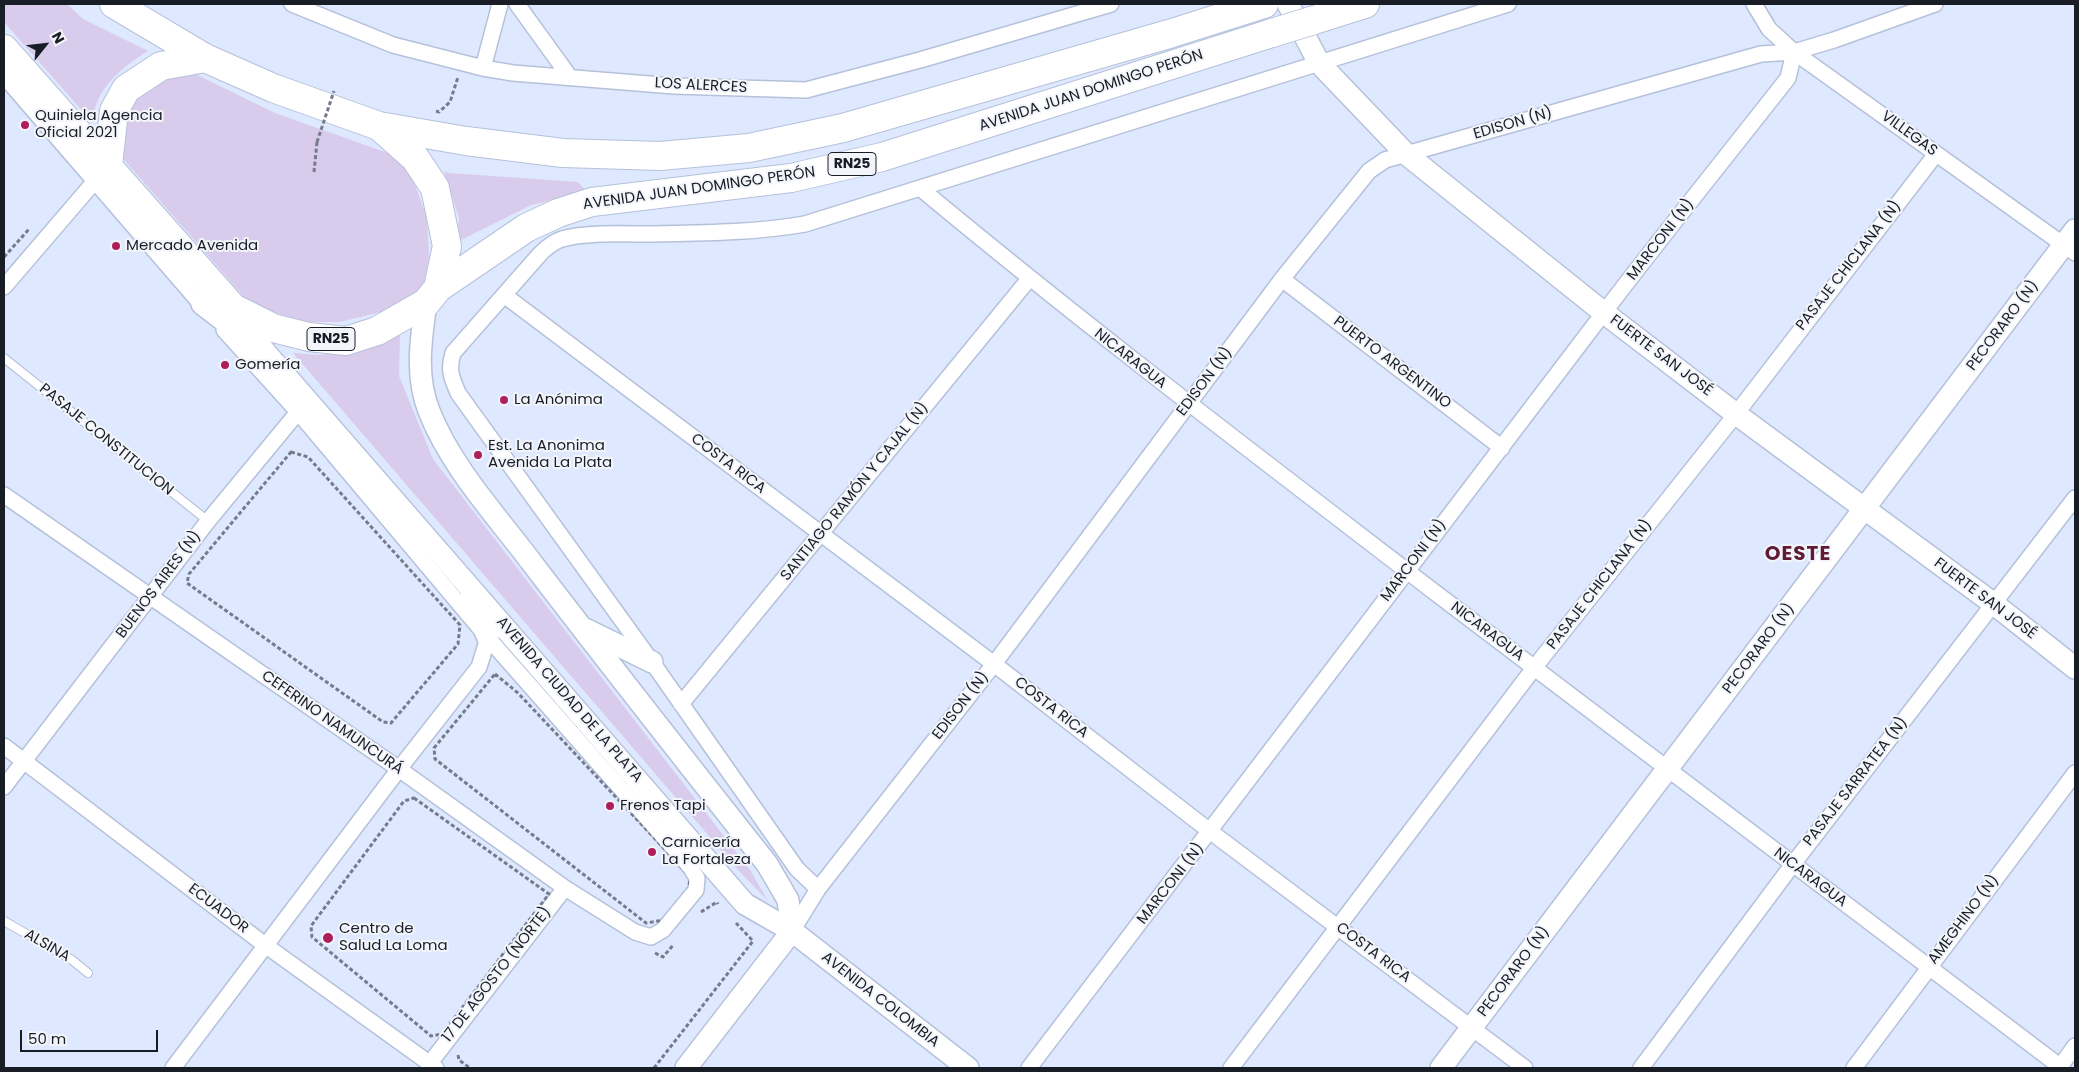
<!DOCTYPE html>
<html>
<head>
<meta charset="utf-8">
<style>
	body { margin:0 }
	#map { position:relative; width:2079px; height:1072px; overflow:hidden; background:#dee8fe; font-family:Poppins,sans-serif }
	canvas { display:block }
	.frame { position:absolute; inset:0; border:5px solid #181d26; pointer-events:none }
	.north { position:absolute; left:20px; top:20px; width:50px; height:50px; -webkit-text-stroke:4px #f3f5fb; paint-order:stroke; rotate:61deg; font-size:14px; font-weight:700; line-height:20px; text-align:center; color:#181d26 }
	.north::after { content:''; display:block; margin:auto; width:18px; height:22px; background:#181d26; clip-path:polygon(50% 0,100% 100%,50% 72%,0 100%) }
	.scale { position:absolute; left:20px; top:1030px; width:138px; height:22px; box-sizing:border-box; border:2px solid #181d26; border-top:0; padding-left:6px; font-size:15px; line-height:18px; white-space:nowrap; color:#181d26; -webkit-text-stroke:4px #f3f5fb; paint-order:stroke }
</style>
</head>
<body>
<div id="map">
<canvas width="2079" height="1072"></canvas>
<div class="frame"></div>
<div class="north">N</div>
<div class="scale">50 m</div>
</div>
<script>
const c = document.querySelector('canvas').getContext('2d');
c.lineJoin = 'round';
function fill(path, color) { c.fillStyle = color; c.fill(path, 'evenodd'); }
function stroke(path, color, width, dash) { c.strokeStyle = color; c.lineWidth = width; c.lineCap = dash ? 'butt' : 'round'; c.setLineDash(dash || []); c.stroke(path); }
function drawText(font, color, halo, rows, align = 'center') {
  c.font = font + ' Poppins,sans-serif'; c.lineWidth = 4; c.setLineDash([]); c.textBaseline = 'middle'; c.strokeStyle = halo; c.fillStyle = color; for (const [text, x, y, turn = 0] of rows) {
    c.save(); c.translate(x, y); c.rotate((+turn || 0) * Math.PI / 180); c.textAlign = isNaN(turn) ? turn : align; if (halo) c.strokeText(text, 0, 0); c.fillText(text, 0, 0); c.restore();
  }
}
const green = new Path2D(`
	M4,4H67L83,19L148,51C122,67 93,90 93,123L4,22Z
	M187,70L275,113L396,156L412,177L427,218L429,258L423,286L415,296L381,312L340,322H308L252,306L119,154L129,100L156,80Z
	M444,171L449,173L578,182L587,192L531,205L457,242L459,218Z
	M400,332L399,376L433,459L750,870L768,901L739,871L293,353L319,355L360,349Z`);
const path = new Path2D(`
	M436,111L439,112L450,102L458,77
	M314,172L317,142
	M4,257L30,228
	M291,452L308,457L460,625L458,644L391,723L383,722L187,583L189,574Z
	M495,674L518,693L690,876L689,890L664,920L646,923L435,759L434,748Z
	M414,798L549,894L442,1034L431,1036L312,937L311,926L404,801Z
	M701,912L717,902L718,904
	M655,953L663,957L674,944
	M458,1055L459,1060L470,1068
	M654,1068L753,941L736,923`);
const lane = new Path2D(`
	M4,358L208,521
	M4,921L72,960L88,973`);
const street = new Path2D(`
	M292,4L393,45L483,68L513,73L674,86L806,90L920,60L1111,4
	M517,4L569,76
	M1754,4L1769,29L1794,52L2075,253
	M483,68L500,4
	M4,76L207,311
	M920,188C1087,327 1260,458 1433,591C1642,750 1851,910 2062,1068
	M1282,279L1502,448
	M4,287L95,181
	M504,295L994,664L1211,832L1525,1068
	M4,495L399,769L565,888L635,932L651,937L663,930L696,890L697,878L690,867L488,638L298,412L224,330
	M681,704L1029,279
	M4,746L265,945L436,1068
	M4,787L208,521L298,412
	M818,889L797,869L652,662L458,393C451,376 448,370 453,353L540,254C546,248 553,242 562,239C585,232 624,234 649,234C702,233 753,233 805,224L1508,4
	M792,931L818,889L994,664L1282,279L1369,171L1385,160L1761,54L1794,52L1834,40L1935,4
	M430,1063L565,888
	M173,1068L399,769L479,667L488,638
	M1029,1068C1221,818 1410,565 1602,315C1663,235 1726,157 1788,78L1794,52
	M1231,1068L1534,668L1736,414L1936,154
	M1641,1068L1793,864L2075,498
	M1854,1068L2075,773
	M2059,1068L2075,1046`);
const secondary = new Path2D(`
	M1288,4L1319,63L1406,154L1603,312L1736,414L1994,604L2075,668
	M426,303C421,338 415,376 429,411C451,467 496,515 532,563C609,664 688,764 767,864L788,900L792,931
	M202,304L249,340
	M234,309L265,352L745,904L792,931L968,1068
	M471,598L488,638
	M585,629L652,662
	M686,1068L792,931
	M1441,1068L2075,230`);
const highway = new Path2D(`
	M114,4L205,58L273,88L379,126L466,141L563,153L660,156L749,148L843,128L1169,34L1264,4
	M1311,21L1365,4
	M4,49L233,308L273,328L309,337L346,341L377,331L426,303L438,288L526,228L558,213L592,202L791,178L882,157L1272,33
	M379,126L415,158L435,188L447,246L438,288
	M108,166L114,111L126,89L161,66L205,58`);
const pathBridge = new Path2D(`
	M317,142L334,91`);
const highwayBridge = new Path2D(`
	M1272,33L1311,21`);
const markers = [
	[25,125,5,"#ad1f5b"],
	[116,246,5,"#ad1f5b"],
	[225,365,5,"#ad1f5b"],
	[504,400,5,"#ad1f5b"],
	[478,455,5,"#ad1f5b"],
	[610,806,5,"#ad1f5b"],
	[652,852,5,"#ad1f5b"],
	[328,938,6,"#ad1f5b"]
];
const shields = [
	[852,164,48],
	[331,339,48]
];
const shieldNames = [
	["RN25",852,164],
	["RN25",331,339]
];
const streetNames = [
	["LOS ALERCES",701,86,3],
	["AVENIDA JUAN DOMINGO PERÓN",1091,91,-18],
	["EDISON (N)",1513,124,-16],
	["VILLEGAS",1909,134,36],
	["AVENIDA JUAN DOMINGO PERÓN",699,189,-8],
	["MARCONI (N)",1661,240,-52],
	["PASAJE CHICLANA (N)",1849,266,-52],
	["PECORARO (N)",2003,326,-53],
	["FUERTE SAN JOSÉ",1661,356,37],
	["NICARAGUA",1130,359,38],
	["PUERTO ARGENTINO",1392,363,37],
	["EDISON (N)",1205,382,-53],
	["PASAJE CONSTITUCION",106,440,39],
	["COSTA RICA",728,464,37],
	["SANTIAGO RAMÓN Y CAJAL (N)",855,492,-51],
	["MARCONI (N)",1414,561,-53],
	["BUENOS AIRES (N)",159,585,-53],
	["PASAJE CHICLANA (N)",1600,585,-52],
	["FUERTE SAN JOSÉ",1985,599,37],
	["NICARAGUA",1487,632,37],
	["PECORARO (N)",1759,649,-53],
	["AVENIDA CIUDAD DE LA PLATA",569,700,49],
	["EDISON (N)",961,706,-52],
	["COSTA RICA",1051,708,38],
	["CEFERINO NAMUNCURÁ",332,723,35],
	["PASAJE SARRATEA (N)",1856,782,-52],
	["NICARAGUA",1810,878,37],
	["MARCONI (N)",1171,884,-52],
	["ECUADOR",218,909,37],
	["AMEGHINO (N)",1964,920,-53],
	["ALSINA",47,946,30],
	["COSTA RICA",1373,953,37],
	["PECORARO (N)",1514,972,-53],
	["17 DE AGOSTO (NORTE)",497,975,-52],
	["AVENIDA COLOMBIA",880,1000,38]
];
const poiNames = [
	["Quiniela Agencia",35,116],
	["Oficial 2021",35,133],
	["Mercado Avenida",126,246],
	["Gomería",235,365],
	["La Anónima",514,400],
	["Est. La Anonima",488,446],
	["Avenida La Plata",488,463],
	["Frenos Tapi",620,806],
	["Carnicería",662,843],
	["La Fortaleza",662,860],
	["Centro de",339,929],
	["Salud La Loma",339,946]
];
const districtNames = [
	["OESTE",1798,555]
];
fill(green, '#d9cbec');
stroke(lane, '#b5c1db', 10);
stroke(street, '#b5c1db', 18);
stroke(secondary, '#b5c1db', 24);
stroke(highway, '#b5c1db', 30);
stroke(path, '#747b8a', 3, [4, 2.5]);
stroke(lane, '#fff', 8);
stroke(street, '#fff', 15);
stroke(secondary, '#fff', 21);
stroke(highway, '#fff', 28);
stroke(highwayBridge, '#b5c1db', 30, []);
stroke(pathBridge, '#747b8a', 3, [4, 2.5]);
stroke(highwayBridge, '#fff', 28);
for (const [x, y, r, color] of markers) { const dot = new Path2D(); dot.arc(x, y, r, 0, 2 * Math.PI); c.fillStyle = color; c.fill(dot); stroke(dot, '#f3f5fb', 2); }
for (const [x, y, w] of shields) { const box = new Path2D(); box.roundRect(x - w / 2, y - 11.5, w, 23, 4); c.fillStyle = '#f3f5fb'; c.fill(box); stroke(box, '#181d26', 1); }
drawText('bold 14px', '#181d26', null, shieldNames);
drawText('15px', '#181d26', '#f3f5fb', streetNames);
drawText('15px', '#181d26', '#f3f5fb', poiNames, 'left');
c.letterSpacing = '1px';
drawText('bold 20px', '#5f1b34', '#f3f5fb', districtNames);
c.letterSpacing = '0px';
</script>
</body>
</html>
